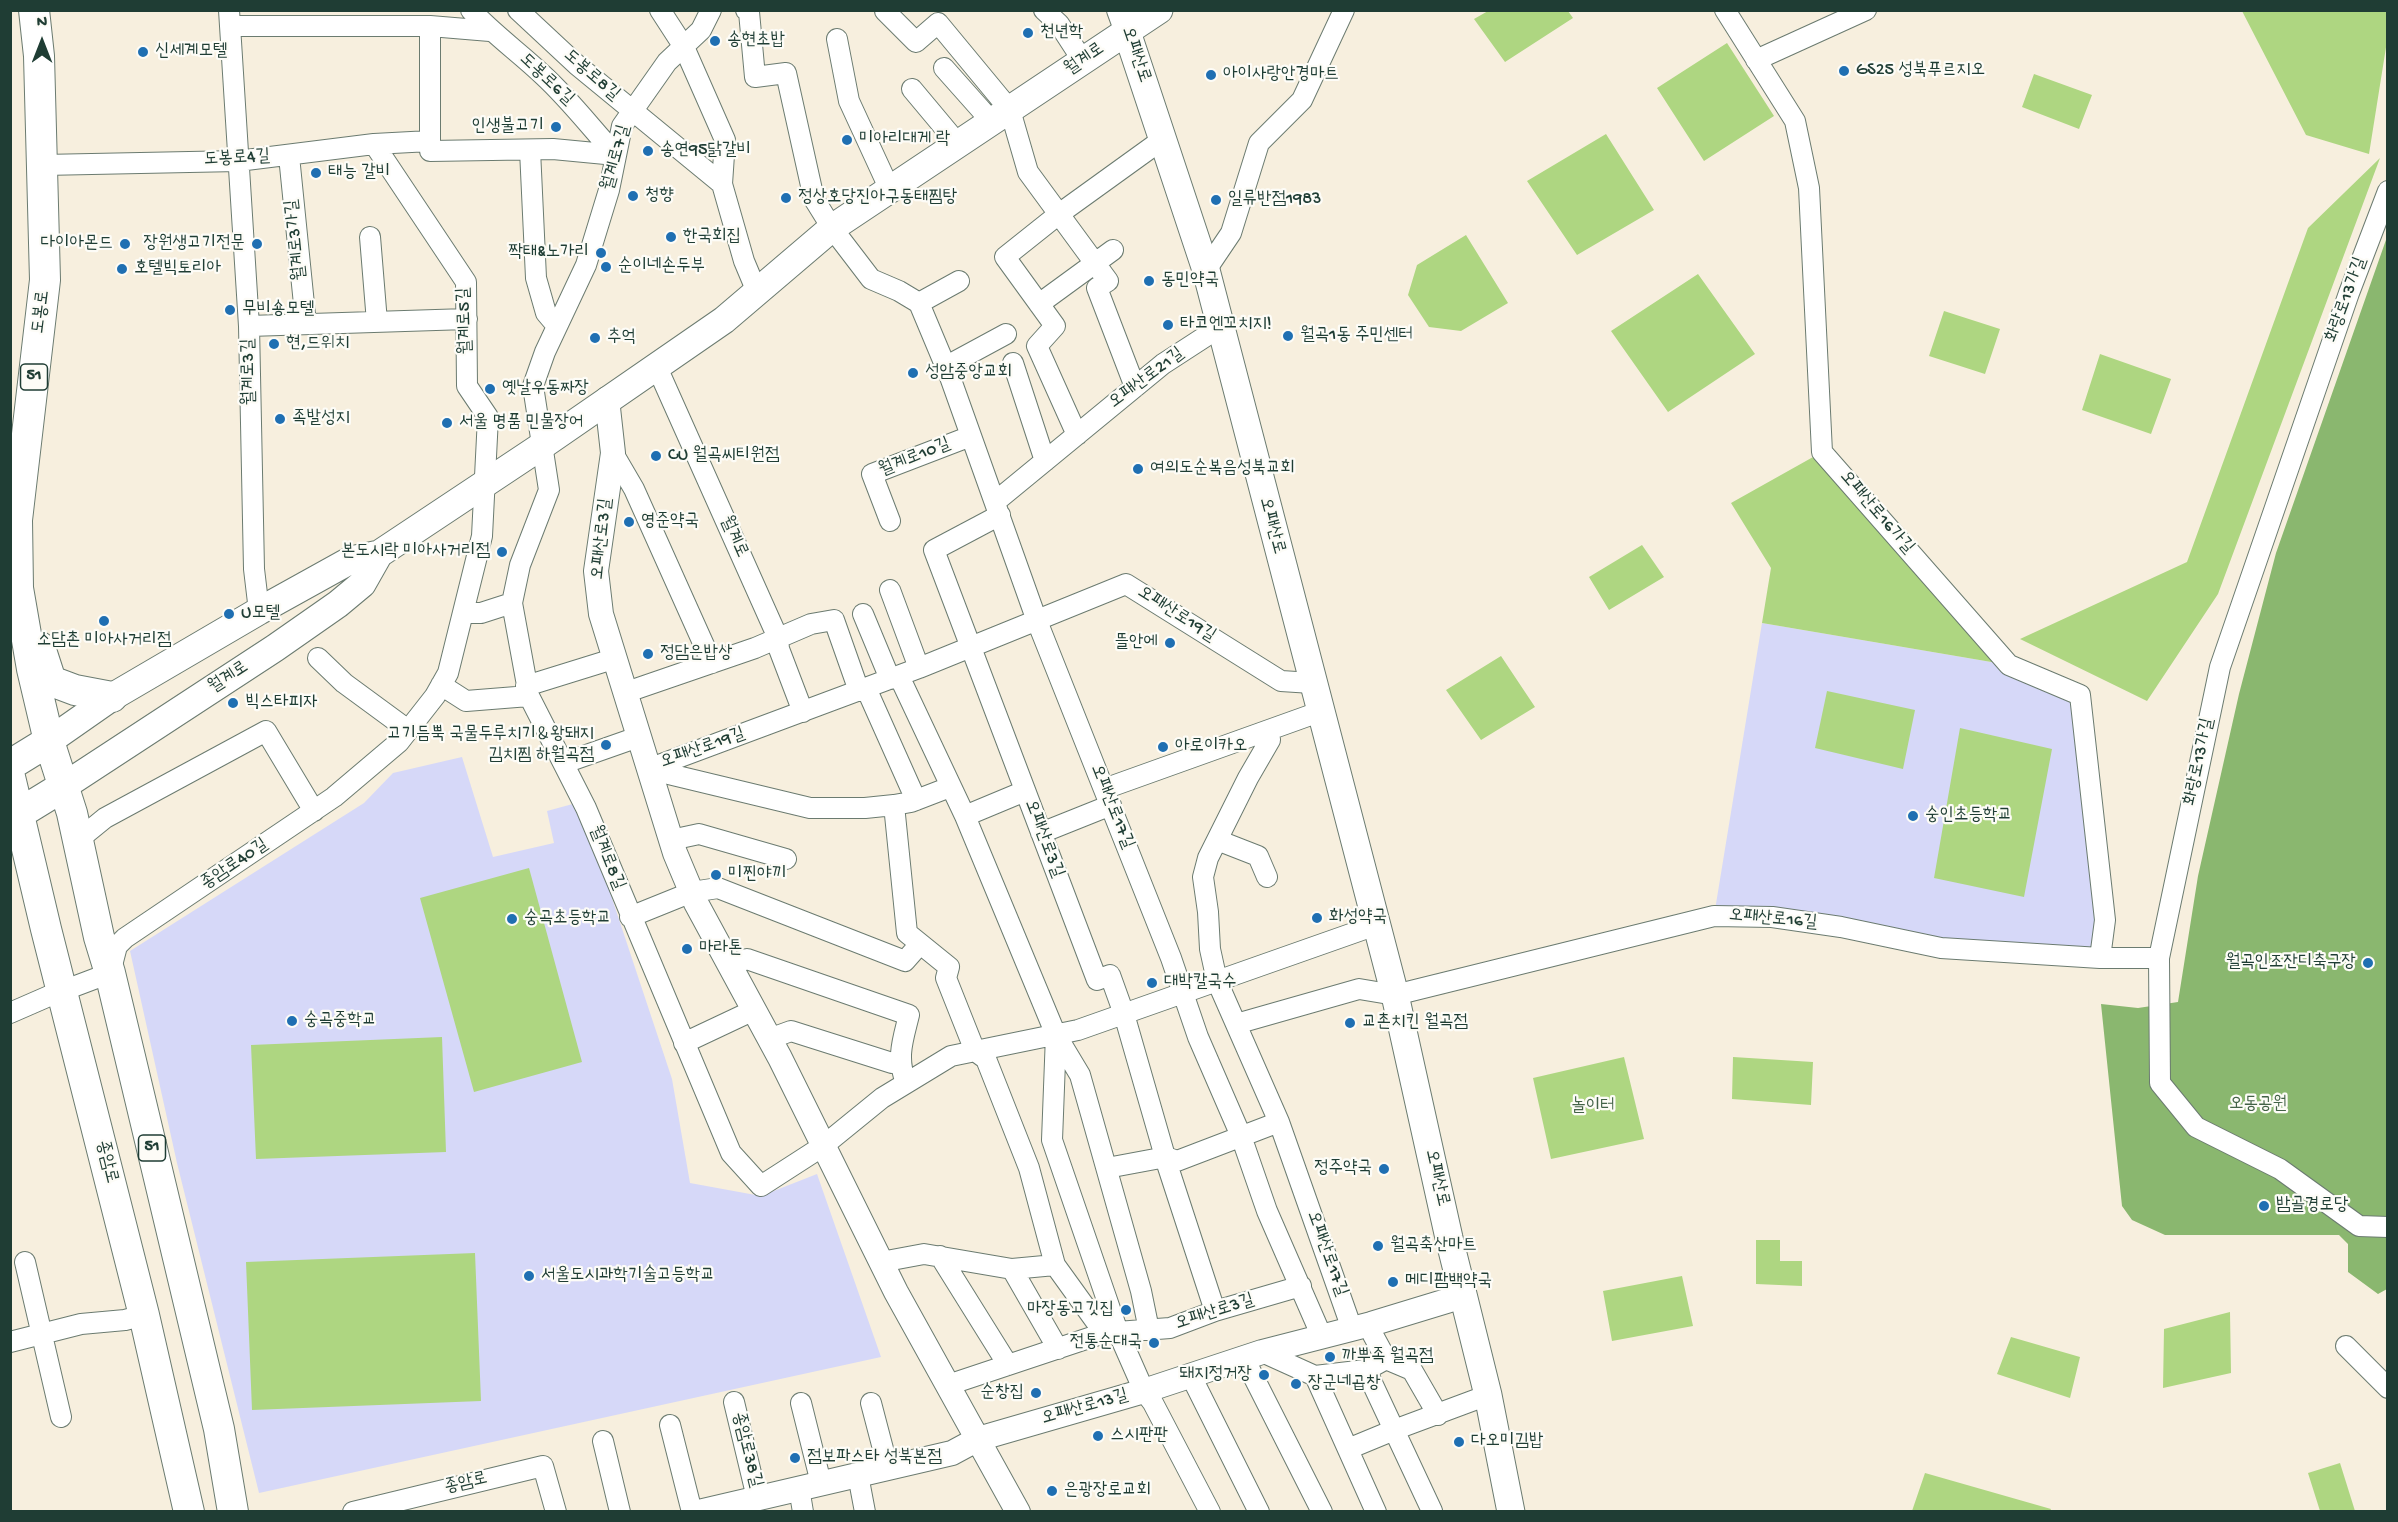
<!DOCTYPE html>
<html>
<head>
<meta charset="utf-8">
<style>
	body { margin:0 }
	#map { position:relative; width:2398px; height:1522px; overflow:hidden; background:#f7efde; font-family:"Gochi Hand",sans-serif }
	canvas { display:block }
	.frame { position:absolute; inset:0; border:12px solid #1f3d34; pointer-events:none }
	.north { position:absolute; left:12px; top:12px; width:60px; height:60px; -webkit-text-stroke:4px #fdfcf7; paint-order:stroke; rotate:0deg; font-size:16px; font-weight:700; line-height:24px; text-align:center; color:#1f3d34 }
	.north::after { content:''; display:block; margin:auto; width:21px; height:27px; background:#1f3d34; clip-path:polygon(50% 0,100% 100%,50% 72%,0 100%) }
</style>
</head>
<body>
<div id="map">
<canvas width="2398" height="1522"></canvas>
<div class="frame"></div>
<div class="north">N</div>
</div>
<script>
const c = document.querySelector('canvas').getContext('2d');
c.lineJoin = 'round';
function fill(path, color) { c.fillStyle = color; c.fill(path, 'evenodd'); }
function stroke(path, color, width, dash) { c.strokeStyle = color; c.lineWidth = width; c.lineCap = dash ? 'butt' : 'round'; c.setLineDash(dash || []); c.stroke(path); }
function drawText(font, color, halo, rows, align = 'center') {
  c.font = font + ' "Gochi Hand","Poor Story",sans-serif'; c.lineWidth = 4.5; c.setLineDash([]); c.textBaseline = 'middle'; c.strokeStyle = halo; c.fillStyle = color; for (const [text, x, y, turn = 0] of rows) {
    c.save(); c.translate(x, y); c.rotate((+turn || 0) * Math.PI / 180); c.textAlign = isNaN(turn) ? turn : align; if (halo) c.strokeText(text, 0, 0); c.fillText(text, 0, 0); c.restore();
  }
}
const built = new Path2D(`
	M1762,623L2009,665L2080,695L2100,958L1714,916Z
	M462,757L493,857L554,843L547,811L580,802L672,1079L690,1183L761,1196L817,1174L881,1357L259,1493L177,1163L130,951L364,803L393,773Z`);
const green = new Path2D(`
	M1488,11H1568L1573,18L1505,62L1474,19Z
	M2242,11H2387V41L2369,154L2306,135Z
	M1727,43L1774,116L1704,161L1657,88Z
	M2034,74L2092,95L2079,129L2022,107Z
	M1606,134L1654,210L1577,255L1527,181Z
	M2380,158L2218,594L2147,701L2020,639L2187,562L2308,228Z
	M1466,235L1508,303L1461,331L1429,327L1408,295L1417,265Z
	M1698,274L1755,354L1668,412L1611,331Z
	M1944,311L2000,329L1985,374L1929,356Z
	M2100,354L2171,379L2151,434L2082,410Z
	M1822,452L2009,665L1762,623L1771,568L1731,503Z
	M1642,545L1664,577L1609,610L1589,577Z
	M1501,656L1535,707L1481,740L1446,690Z
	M1827,691L1915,710L1903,769L1815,748Z
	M1960,728L2052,749L2024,897L1934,878Z
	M529,868L582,1062L474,1092L420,898Z
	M442,1037L446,1152L256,1159L251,1045Z
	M1624,1057L1644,1139L1551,1159L1533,1078Z
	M1733,1057L1813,1062L1811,1105L1732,1099Z
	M1756,1240H1780V1261H1802V1286L1756,1284Z
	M475,1253L481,1401L252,1410L246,1262Z
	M1682,1276L1693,1326L1612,1341L1603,1291Z
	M2230,1312L2231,1373L2163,1388L2164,1329Z
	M2011,1337L2080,1357L2070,1398L1997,1374Z
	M2340,1463L2355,1511H2320L2308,1473Z
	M1925,1473L2051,1509L2050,1511H1912Z`);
const forest = new Path2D(`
	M2387,237V1289L2378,1294L2348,1272V1244L2339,1235H2165L2132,1220L2122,1206L2101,1004L2138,1008L2178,1002L2198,876L2239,694L2276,553Z`);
const minor = new Path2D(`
	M229,10L249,326L254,569L259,611
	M471,10C493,34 520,53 544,76C570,100 592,129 616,155
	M518,10L577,65L722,184L744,261L757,292
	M660,10L684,47L725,140L722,184
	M711,10L701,30L667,62L622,126L609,190L586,265L545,352L533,386L549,490L520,565L512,603L529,696L586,808L731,1153L761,1186L823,1146L882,1098L951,1056L1078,1030L1376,925
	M746,10L749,12L755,77L786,73L814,199L832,228L871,279L899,291L919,303L950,377L1037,621L1171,958L1198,1037L1241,1136L1267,1211L1322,1337
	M1044,10L1059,24L1083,61
	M1725,10L1795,121L1809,188L1822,452L2009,665L2080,695L2105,920L2100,958
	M885,11L916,42L938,23L1010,110L1028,172L1108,281L1097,288L1135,387
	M230,26H430L490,31
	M430,26V151L553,149L616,155
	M837,39L849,101L890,190
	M1756,60L1866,10
	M944,68L992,122
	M912,89L958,144
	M530,150L536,278L546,313L557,326
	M289,156L306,324
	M43,165L238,161L374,144L430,141
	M2388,191L2349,293L2220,667L2159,958L2160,1083L2196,1127L2280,1169L2359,1226L2388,1227
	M370,237L377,322
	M1206,270L1231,233L1259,143L1302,100L1344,10
	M919,303L959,281
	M1039,304L1113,250
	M249,326L467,319
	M1013,363L1045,461
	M656,365L778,638L779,649L803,712
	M945,367L1006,334
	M1077,435L1037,346L1055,326L1005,257L1059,214L1163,139
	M613,453L634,489L712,663
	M995,502L1163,364L1220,327
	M1000,515L934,550L1097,980L1110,975L1124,1014L1168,1167L1215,1311
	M890,521L872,474L971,436
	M890,590L919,668
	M463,613H481L512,603
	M863,614L890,679
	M318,658L344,683L408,730
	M899,676L965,816L1056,1035L1052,1140L1118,1332L1144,1391L1153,1403L1210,1512
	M441,685L466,701L529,696
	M526,686L613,659
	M866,688L916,800
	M624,693L755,648L811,624L834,620L859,691
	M1269,730L1270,740L1248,778L1208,858L1203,877L1208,912L1210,949L1217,981L1279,1122L1352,1329
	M564,763L638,737
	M648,769L919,668L1126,584L1281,681L1312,683
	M648,769L810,808H865L894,805L911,802L950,787
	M1104,789L1319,712
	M894,805L907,933L949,967L946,978L975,1051L986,1059L1029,1168L1055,1265L1104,1333
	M965,816L1025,791
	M1041,833L1111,805
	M78,840L105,818L266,731L314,811
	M671,840L699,834L786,859
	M1217,840L1258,856L1267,877
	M630,917L692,892L718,888L905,961L920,944
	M730,965L747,959L909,1015C903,1040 896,1057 906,1083
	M10,1013L49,996L110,973L117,946L125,938L334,797L399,742L435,696L448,673L482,536L488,417L467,386L466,282L374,144
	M1236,1024L1359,989L1395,995L1714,916L1772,917L1841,927L1941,948L2100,958H2159
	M1056,1035L1080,1075L1141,1291L1149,1330
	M769,1039L791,1031L892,1063L900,1061
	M684,1043L754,1010
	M1107,1168L1166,1157L1177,1161L1279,1122
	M940,1256L1008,1365
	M25,1262L61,1417
	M881,1262L924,1254L1012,1269L1058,1349
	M1012,1269L1055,1265
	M1371,1324L1373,1335L1386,1359L1412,1370L1438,1415
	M10,1342L81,1324L125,1320L144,1315
	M2346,1346L2388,1388
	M1262,1352L1315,1376L1366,1370L1386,1359
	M1244,1358L1322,1512
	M1366,1370L1432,1511
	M1191,1376L1259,1512
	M1315,1376L1376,1512
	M948,1385L1104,1333L1170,1328L1215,1311L1301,1286
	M734,1402L757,1498
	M801,1403L821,1483
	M871,1403L888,1468
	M670,1425L692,1512
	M603,1441L620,1512
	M1348,1449L1394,1430L1488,1395
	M858,1475L865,1512
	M799,1488L803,1512
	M353,1512L543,1466L556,1512`);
const tertiary = new Path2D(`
	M1119,10L1127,32
	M607,399L613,453L596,571L601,614L675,853L696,903L780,1058L896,1292L1018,1512
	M699,1512L952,1453L978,1439L1144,1391L1262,1352L1371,1324L1463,1296`);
const secondary = new Path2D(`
	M1127,32L1206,270L1395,995L1449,1238L1488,1395L1511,1512
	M49,741L112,697L259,611L351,560L379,554L543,445L724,320L832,228L1159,10
	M64,786L275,648L338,604L362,584L379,554`);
const primary = new Path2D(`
	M34,10L39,56L45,280L17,520L18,588L32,669L49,741L72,813L99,937L110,973L219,1429L233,1512
	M40,647L51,681L75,690L112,697
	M10,765L49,741
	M10,777L46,929L144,1315L189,1512
	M10,822L20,813L64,786`);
const markers = [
	[1028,33,6,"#1f6fb2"],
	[715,41,6,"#1f6fb2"],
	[143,52,6,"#1f6fb2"],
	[1844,71,6,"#1f6fb2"],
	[1211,75,6,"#1f6fb2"],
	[556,127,6,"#1f6fb2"],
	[847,140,6,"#1f6fb2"],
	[648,151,6,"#1f6fb2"],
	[316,173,6,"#1f6fb2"],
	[633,196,6,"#1f6fb2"],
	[786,198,6,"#1f6fb2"],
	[1216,200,6,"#1f6fb2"],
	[671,237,6,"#1f6fb2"],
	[125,244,6,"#1f6fb2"],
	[257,244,6,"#1f6fb2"],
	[601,253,6,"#1f6fb2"],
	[606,267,6,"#1f6fb2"],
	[122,269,6,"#1f6fb2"],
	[1149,281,6,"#1f6fb2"],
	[230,310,6,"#1f6fb2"],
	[1168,325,6,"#1f6fb2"],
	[1288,336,6,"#1f6fb2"],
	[595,338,6,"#1f6fb2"],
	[274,344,6,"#1f6fb2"],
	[913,373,6,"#1f6fb2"],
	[490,389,6,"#1f6fb2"],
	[280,419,6,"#1f6fb2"],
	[447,423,6,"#1f6fb2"],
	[656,456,6,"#1f6fb2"],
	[1138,469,6,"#1f6fb2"],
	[629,522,6,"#1f6fb2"],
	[502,552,6,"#1f6fb2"],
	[229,614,6,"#1f6fb2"],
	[104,621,6,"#1f6fb2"],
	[1170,643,6,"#1f6fb2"],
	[648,654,6,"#1f6fb2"],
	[233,703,6,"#1f6fb2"],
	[606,745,6,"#1f6fb2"],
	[1163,747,6,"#1f6fb2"],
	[1913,816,6,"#1f6fb2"],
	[716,875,6,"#1f6fb2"],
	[1317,918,6,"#1f6fb2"],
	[512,919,6,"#1f6fb2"],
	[687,949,6,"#1f6fb2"],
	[2368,963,6,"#1f6fb2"],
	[1152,983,6,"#1f6fb2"],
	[292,1021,6,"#1f6fb2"],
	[1350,1023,6,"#1f6fb2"],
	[1384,1169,6,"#1f6fb2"],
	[2264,1206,6,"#1f6fb2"],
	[1378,1246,6,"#1f6fb2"],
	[529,1276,6,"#1f6fb2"],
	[1393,1282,6,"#1f6fb2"],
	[1126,1310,6,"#1f6fb2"],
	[1154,1343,6,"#1f6fb2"],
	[1330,1357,6,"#1f6fb2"],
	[1264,1375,6,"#1f6fb2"],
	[1296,1384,6,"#1f6fb2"],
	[1036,1393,6,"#1f6fb2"],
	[1098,1436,6,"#1f6fb2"],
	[1459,1442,6,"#1f6fb2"],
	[795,1458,6,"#1f6fb2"],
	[1052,1491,6,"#1f6fb2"]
];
const shields = [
	[34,377,27],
	[152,1148,27]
];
const shieldNames = [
	["51",34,377],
	["51",152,1148]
];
const poiNames = [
	["천년학",1040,33],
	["송현초밥",727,41],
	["신세계모텔",155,52],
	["GS25 성북푸르지오",1856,71],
	["아이사랑안경마트",1223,75],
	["인생불고기",544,127,"right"],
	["미아리대게 락",859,140],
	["송연95닭갈비",660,151],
	["태능 갈비",328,173],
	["청향",645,196],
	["정상호당진아구동태찜탕",798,198],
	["일류반점1983",1228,200],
	["한국회집",683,237],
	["다이아몬드",113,244,"right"],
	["장원생고기전문",245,244,"right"],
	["짝태&노가리",589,253,"right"],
	["순이네손두부",618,267],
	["호텔빅토리아",134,269],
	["동민약국",1161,281],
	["무비숑모텔",242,310],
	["타코엔꼬치지!",1180,325],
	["월곡1동 주민센터",1300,336],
	["추억",607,338],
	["현,드위치",286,344],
	["성암중앙교회",925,373],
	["옛날우동짜장",502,389],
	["족발성지",292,419],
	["서울 명품 민물장어",459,423],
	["CU 월곡씨티원점",668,456],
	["여의도순복음성북교회",1150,469],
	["영준약국",641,522],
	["본도시락 미아사거리점",490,552,"right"],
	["U모텔",241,614],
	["소담촌 미아사거리점",104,641,"center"],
	["뜰안에",1158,643,"right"],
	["정담은밥상",660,654],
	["빅스타피자",245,703],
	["고기듬뿍 국물두루치기＆왕돼지",594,735,"right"],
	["김치찜 하월곡점",594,756,"right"],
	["아로이카오",1175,747],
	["숭인초등학교",1925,816],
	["미찐야끼",728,875],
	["화성약국",1329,918],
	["숭곡초등학교",524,919],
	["마라톤",699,949],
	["월곡인조잔디축구장",2356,963,"right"],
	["대박칼국수",1164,983],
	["숭곡중학교",304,1021],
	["교촌치킨 월곡점",1362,1023],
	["정주약국",1372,1169,"right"],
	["밤골경로당",2276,1206],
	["월곡축산마트",1390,1246],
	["서울도시과학기술고등학교",541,1276],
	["메디팜백약국",1405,1282],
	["마장동고깃집",1114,1310,"right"],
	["전통순대국",1142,1343,"right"],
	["까뿌족 월곡점",1342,1357],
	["돼지정거장",1252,1375,"right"],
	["장군네곱창",1308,1384],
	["순창집",1024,1393,"right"],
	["스시판판",1110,1436],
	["다오미김밥",1471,1442],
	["점보파스타 성북본점",807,1458],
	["은광장로교회",1064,1491]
];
const streetNames = [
	["오패산로",1135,55,71],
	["월계로",1085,60,-34],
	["도봉로8길",591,76,41],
	["도봉로6길",546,80,43],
	["월계로7길",617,158,-75],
	["도봉로4길",237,159,-3],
	["월계로3가길",297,240,-96],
	["화랑로13가길",2347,300,-70],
	["도봉로",42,312,-83],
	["월계로5길",466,321,-92],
	["월계로3길",250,372,-91],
	["오패산로21길",1147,379,-37],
	["월계로10길",915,458,-22],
	["오패산로16가길",1876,513,49],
	["오패산로",1271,526,75],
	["월계로",733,537,66],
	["오패산로3길",603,539,-84],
	["오패산로19길",1176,615,32],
	["월계로",229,678,-33],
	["오패산로19길",703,749,-20],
	["화랑로13가길",2200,762,-78],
	["오패산로17길",1111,807,68],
	["오패산로3길",1043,839,69],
	["월계로8길",606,858,68],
	["종암로40길",235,865,-34],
	["오패산로16길",1773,920,5],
	["종암로",106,1162,76],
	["오패산로",1436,1178,77],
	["오패산로17길",1326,1254,70],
	["오패산로3길",1215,1313,-18],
	["오패산로13길",1085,1408,-16],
	["종암로38길",746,1450,76],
	["종암로",466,1484,-13]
];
const parkNames = [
	["오동공원",2258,1105],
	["놀이터",1593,1107]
];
fill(built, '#d6d8f8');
fill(green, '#aed681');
fill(forest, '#8ab76f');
stroke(minor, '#6b7b70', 22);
stroke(tertiary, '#6b7b70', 26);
stroke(secondary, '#6b7b70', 29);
stroke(primary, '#6b7b70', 32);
stroke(minor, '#fff', 20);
stroke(tertiary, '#fff', 24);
stroke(secondary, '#fff', 27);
stroke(primary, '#fff', 30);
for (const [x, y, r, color] of markers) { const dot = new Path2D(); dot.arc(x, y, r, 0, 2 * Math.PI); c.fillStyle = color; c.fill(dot); stroke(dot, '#fdfcf7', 2); }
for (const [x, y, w] of shields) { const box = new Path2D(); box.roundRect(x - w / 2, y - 13, w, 26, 4.5); c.fillStyle = '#fdfcf7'; c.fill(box); stroke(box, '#1f3d34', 1.5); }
drawText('bold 16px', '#1f3d34', null, shieldNames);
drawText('18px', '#1f3d34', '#fdfcf7', poiNames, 'left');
drawText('18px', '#1f3d34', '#fdfcf7', streetNames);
drawText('18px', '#436347', '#fdfcf7', parkNames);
</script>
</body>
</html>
